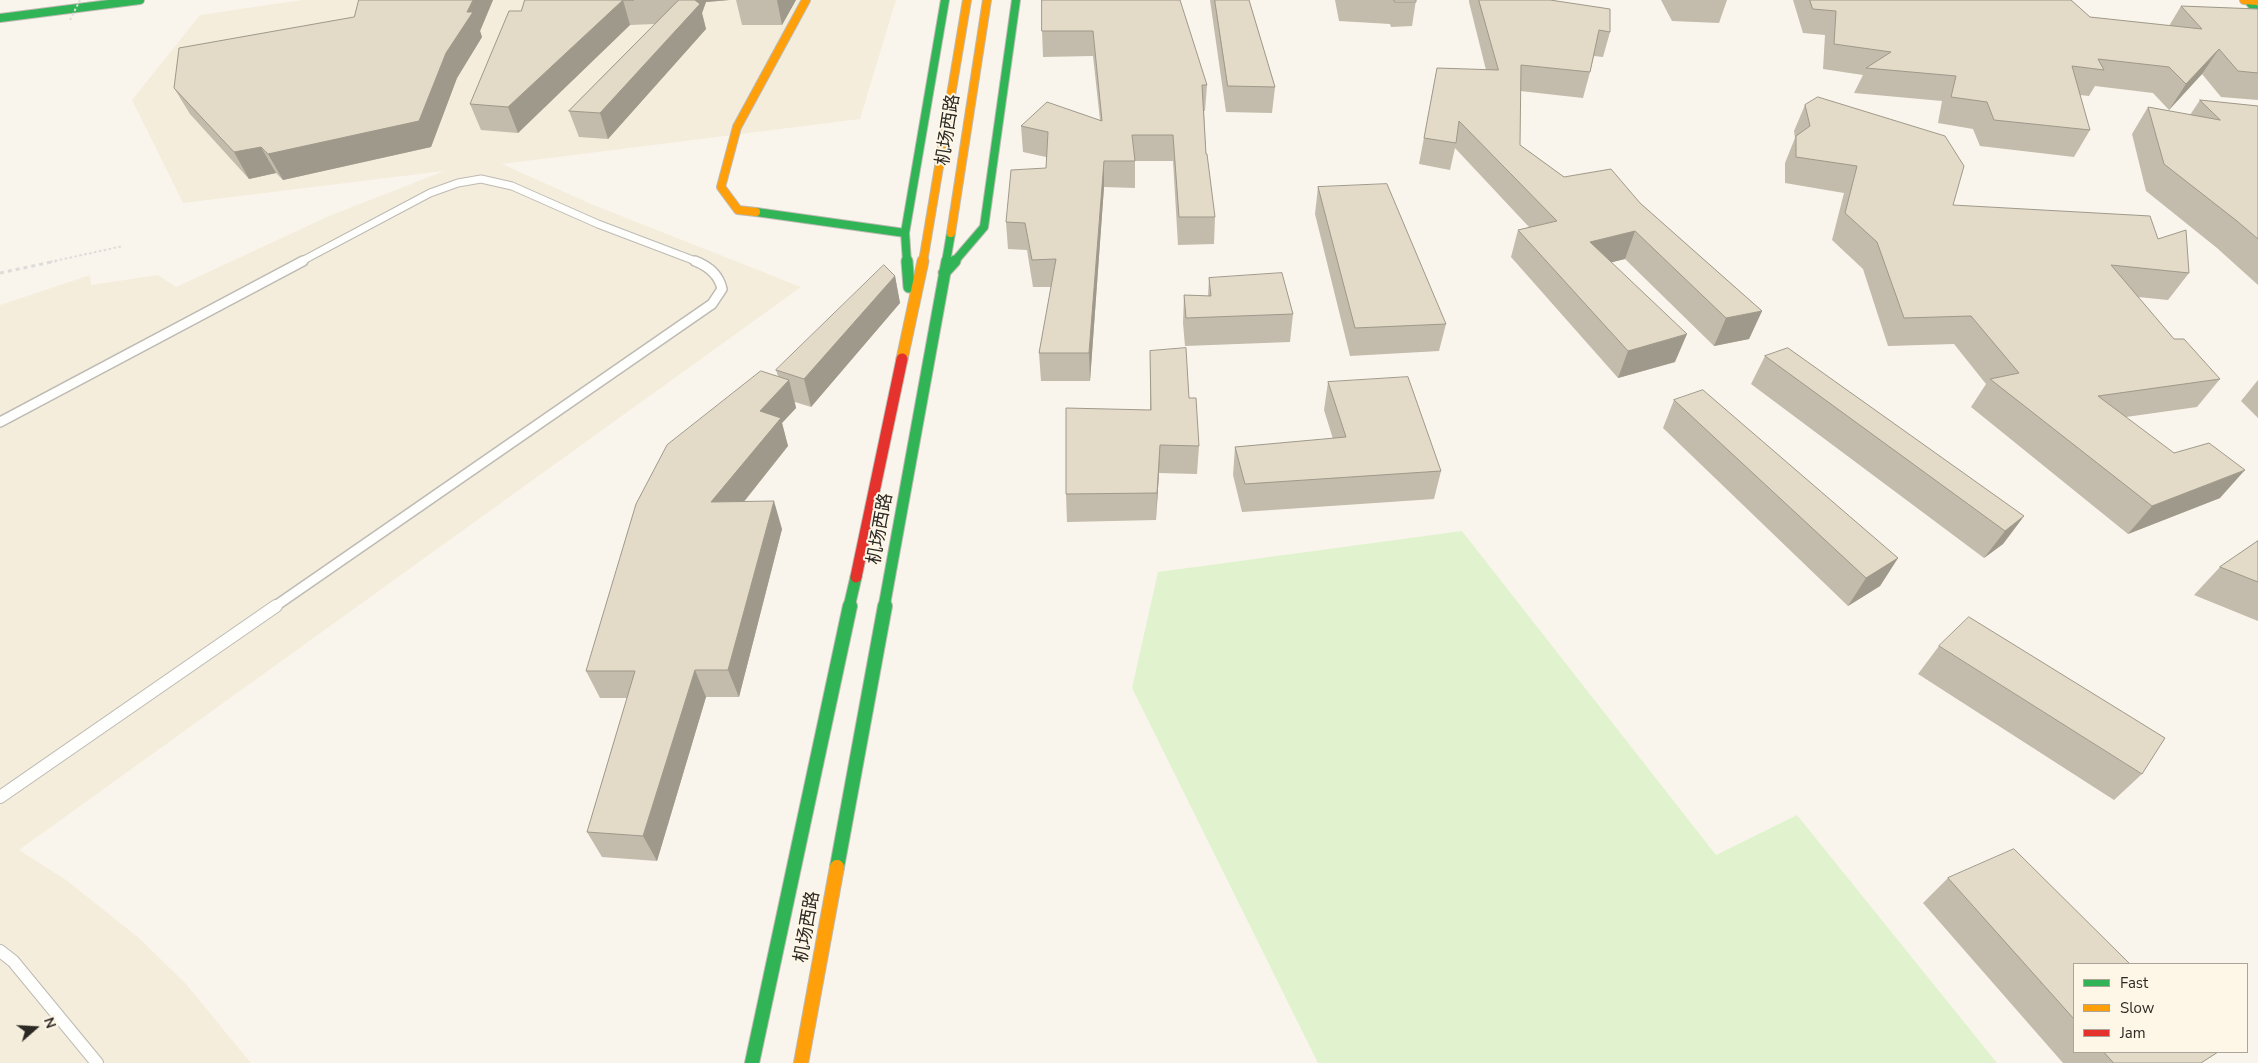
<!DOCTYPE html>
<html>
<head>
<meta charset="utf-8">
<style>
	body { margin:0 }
	#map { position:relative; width:2258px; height:1063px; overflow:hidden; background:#f9f5ec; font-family:"Nunito Sans",sans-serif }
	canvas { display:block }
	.legend { position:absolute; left:2073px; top:963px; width:175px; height:90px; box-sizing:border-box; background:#fef6e7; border:1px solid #aaa499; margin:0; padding:6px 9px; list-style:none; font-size:15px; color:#2c2924 }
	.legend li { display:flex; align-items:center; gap:10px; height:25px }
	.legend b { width:25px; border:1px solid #aaa499 }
	.north { position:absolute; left:10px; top:1003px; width:50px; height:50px; -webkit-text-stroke:4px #fef6e7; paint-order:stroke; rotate:71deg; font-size:14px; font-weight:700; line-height:20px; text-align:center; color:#2c2924 }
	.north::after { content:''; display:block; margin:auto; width:18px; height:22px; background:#2c2924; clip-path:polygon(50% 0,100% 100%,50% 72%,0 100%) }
</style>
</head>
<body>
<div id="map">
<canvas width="2258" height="1063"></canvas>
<ul class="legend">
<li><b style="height:6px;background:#30b455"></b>Fast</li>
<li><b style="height:6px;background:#ff9f0a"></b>Slow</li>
<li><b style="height:6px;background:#e5322d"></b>Jam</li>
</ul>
<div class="north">N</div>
</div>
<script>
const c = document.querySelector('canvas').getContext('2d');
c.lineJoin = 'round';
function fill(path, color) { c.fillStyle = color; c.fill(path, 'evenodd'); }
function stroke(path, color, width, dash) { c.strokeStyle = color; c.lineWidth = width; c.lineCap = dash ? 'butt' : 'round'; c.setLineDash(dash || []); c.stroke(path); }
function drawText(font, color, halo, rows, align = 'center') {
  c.font = font + ' "Nunito Sans","Noto Sans SC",sans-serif'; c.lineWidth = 4; c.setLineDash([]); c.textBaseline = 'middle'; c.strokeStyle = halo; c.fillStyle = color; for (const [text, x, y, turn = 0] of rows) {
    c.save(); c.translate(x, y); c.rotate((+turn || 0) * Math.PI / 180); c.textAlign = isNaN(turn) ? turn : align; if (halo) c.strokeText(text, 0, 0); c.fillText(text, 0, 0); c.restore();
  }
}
const built = new Path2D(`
	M302,0H896L860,119L502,164L591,204L801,287L19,850L66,880L139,938L185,983L251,1063H0V305L90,275L91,285L158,275L176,287L329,216L444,171L183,203L132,100L200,15Z`);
const green = new Path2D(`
	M1462,531L1716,855L1797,815L1997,1063H1318L1132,688L1158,572Z`);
const pathFar1 = new Path2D(`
	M50,262L123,246`);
const path = new Path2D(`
	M0,273L56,261`);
const laneFar2 = new Path2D(`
	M300,262L430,193L458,183L481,179L512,186L598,224L698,262`);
const laneFar1 = new Path2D(`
	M0,422L303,261
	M274,607L712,304L722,289C719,275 708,266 695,261`);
const lane = new Path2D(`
	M0,797L276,606
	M0,951L13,961L97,1063`);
const fastFar2 = new Path2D(`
	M2248,0L2258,13
	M0,18L140,0
	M756,212L905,233
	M907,262L905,233L945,0
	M946,262L951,233
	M954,262L984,227L1016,0`);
const fastFar1 = new Path2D(`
	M907,261L909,287
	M944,273L955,261
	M849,607L856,577
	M884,607L947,261`);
const fast = new Path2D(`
	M837,867L885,606
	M752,1063L850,606`);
const slowFar2 = new Path2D(`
	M2244,0L2258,1
	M756,212L738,210L721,187L737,127L806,0
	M951,233L987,0
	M923,262L967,0`);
const slowFar1 = new Path2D(`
	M902,359L923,261`);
const slow = new Path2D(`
	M801,1063L837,867`);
const jam = new Path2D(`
	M856,577L902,359`);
const pathBridge = new Path2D(`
	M70,20L80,0`);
const wall = new Path2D(`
	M359,0H493L480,31L482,37L457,78L431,147L283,180L276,173L249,179L190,114L174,88L354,17Z
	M525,0H730L706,2L702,13L706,29L608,139L579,137L569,111L655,24L630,25L518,133L481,130L470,104L521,11Z
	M736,0H796L782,25H742Z
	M1042,0L1207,85L1205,111H1204L1206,154L1215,217L1214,244L1178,245L1173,161H1135V188L1104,187L1090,381H1041L1039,353L1051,287H1033L1027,250L1008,249L1006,222L1046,168V157L1023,152L1021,126L1100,120L1093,56L1043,57L1042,31Z
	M1210,0H1249L1275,87L1272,113L1226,112Z
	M1335,0H1416L1412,26L1391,27L1390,24L1339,21Z
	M1469,0H1550L1610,32L1603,57L1594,56L1590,72L1583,98L1520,91V145L1564,177L1640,203L1762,311L1749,339L1714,346L1625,259L1611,262L1675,362L1618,378L1511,257L1518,230L1529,227L1455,148L1450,170L1419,164L1437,68L1486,70L1469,2Z
	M1661,0H1727L1719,23L1672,21Z
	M1793,0H2071L2090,17L2169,26L2181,6L2258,9V100L2221,97L2202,74L2169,110L2153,93L2095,86L2089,96L2080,95L2090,130L2074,157L1980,146L1973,129L1938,123L1942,101L1854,93L1863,75L1823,69L1825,35L1803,33Z
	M2200,100L2258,106V285L2217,248L2146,191L2132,134L2148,107L2190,115Z
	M1805,105L1953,205L2158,239L2189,273L2168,300L2138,297L2174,339L2220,379L2197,407L2126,417L2220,498L2128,534L1971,407L1986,384L1954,344L1888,346L1863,269L1832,240L1844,193L1785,183V163L1795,138L1794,131Z
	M1318,187L1446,324L1439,351L1350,356L1315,214Z
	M895,276L900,303L811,407L795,402L796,408L782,423L788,446L744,502L782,529L739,697H706L657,861L602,857L587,832L627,698H600L586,671L778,376L776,370Z
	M1209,278L1293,314L1290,342L1185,346L1183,323L1184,295L1208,296Z
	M1150,351L1189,398L1199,446L1197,474L1159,473L1156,520L1067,522L1066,494L1150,410Z
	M1765,356L2024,516L2003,544L1984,558L1751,384Z
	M2258,380V418L2241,401Z
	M1328,382L1441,471L1434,499L1242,512L1233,475L1235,447L1333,439L1324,410Z
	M1674,400L1898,558L1880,586L1848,606L1663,428Z
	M2258,541V621L2194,595L2220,567Z
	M1939,646L2142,774L2114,800L1918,674Z
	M1948,878L2074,964V1052H2218L2201,1063H2063L1923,903Z`);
const shadedWall = new Path2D(`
	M473,0H493L480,31L482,37L457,78L431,147L283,180L268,154L446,53Z
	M623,0L630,25L518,133L508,107Z
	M693,0H729L706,2L702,13L706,29L608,139L600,113Z
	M777,0H796L782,25Z
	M2219,49L2202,74L2169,110L2186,84Z
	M261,147L276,173L249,179L234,152Z
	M1104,161V187L1090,381L1089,353Z
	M1635,231L1625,259L1581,270L1590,242Z
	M895,276L900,303L811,407L804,379Z
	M1762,311L1749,339L1714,346L1726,318Z
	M1687,334L1675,362L1618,378L1628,351Z
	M789,380L796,408L782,423L788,446L721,530L711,502L760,411Z
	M1160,445L1159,473L1156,520L1157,493Z
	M2245,470L2220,498L2128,534L2152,506Z
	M774,501L782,529L739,697L728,670Z
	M2024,516L2003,544L1984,558L2005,531Z
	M1898,558L1880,586L1848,606L1866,578Z
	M695,670L706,697L657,861L643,836Z`);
const building = new Path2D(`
	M359,0H473L467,12H473L446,53L419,121L268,154L261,147L234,152L174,88L179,48L354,17Z
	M525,0H634H623L508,107L470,104L509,11H521Z
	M679,0H695L700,4L600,113L569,111Z
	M1042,0H1180L1207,85H1202L1206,154H1207L1215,217H1179L1173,135H1132L1135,161H1104L1089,353H1039L1056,259L1032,260L1025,223L1006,222L1011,170L1046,168L1048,132L1021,126L1047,102L1102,121L1093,31H1042Z
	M1215,0H1249L1275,87L1228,86Z
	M1394,0H1416V2H1395Z
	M1479,0H1550L1610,9V32L1599,30L1590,72L1521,65L1520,145L1564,177L1611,169L1640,203L1762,311L1726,318L1635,231L1590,242L1687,334L1628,351L1518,230L1557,221L1459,121L1456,143L1424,138L1437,68L1498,70Z
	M1810,0H2071L2090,17L2202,29L2181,6L2258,9V73L2238,71L2219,49L2186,84L2169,67L2098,59L2104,70L2072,66L2090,130L1994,120L1987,102L1951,97L1956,76L1866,68L1891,52L1834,44L1836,11L1813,9Z
	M1818,97L1945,136L1964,166L1953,205L2150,216L2158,239L2186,230L2189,273L2111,265L2174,339H2184L2220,379L2098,396L2174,453L2209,443L2245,470L2152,506L1990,379L2019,373L1971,316L1904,318L1877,242L1845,213L1857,166L1796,157V136L1810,126L1805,105Z
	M2200,100L2258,106V239L2237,221L2164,164L2148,107L2220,120Z
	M1387,184L1446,324L1355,328L1318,187Z
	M884,265L895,276L804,379L776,370Z
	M1282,273L1293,314L1186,318L1184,295L1211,296L1209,278Z
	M1186,348L1189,398H1196L1199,446L1160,445L1157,493L1066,494V408L1151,410L1150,351Z
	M1788,348L2024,516L2005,531L1765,356Z
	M761,371L789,380L760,411L781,418L711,502L774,501L728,670H695L643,836L587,832L635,671H586L636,504L667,445Z
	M1408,377L1441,471L1245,484L1235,447L1346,437L1328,382Z
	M1703,390L1898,558L1866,578L1674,400Z
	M2258,541V582L2220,567Z
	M1969,617L2165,738L2142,774L1939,646Z
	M2014,849L2130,964H2074V1019L1948,878Z
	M2104,1052H2218L2201,1063H2114Z`);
const streetNames = [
	["机场西路",949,130,-81],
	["机场西路",881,529,-80],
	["机场西路",808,927,-80]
];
fill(built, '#f4eddc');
fill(green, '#e1f3ce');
stroke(laneFar2, '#bdbab3', 9);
stroke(laneFar1, '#bdbab3', 12);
stroke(lane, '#bdbab3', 14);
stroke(fastFar2, '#bdbab3', 10);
stroke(fastFar1, '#bdbab3', 13);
stroke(fast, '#bdbab3', 16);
stroke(slowFar2, '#bdbab3', 10);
stroke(slowFar1, '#bdbab3', 13);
stroke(slow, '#bdbab3', 16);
stroke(jam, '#bdbab3', 13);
stroke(pathFar1, '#dddcd9', 2, [2.5, 2.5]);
stroke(path, '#dddcd9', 3, [4, 4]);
stroke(laneFar2, '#fefefc', 7);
stroke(laneFar1, '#fefefc', 9);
stroke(lane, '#fefefc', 12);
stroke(fastFar2, '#30b455', 8);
stroke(fastFar1, '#30b455', 11);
stroke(fast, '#30b455', 14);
stroke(slowFar2, '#ff9f0a', 8);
stroke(slowFar1, '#ff9f0a', 11);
stroke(slow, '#ff9f0a', 14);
stroke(jam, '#e5322d', 11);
stroke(pathBridge, '#dddcd9', 2, [2.5, 2.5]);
fill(wall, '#c3bbab');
fill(shadedWall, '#9f998b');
fill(building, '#e3dac7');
stroke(building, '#9f998b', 1);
drawText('18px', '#2c2924', '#fef6e7', streetNames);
</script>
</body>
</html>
